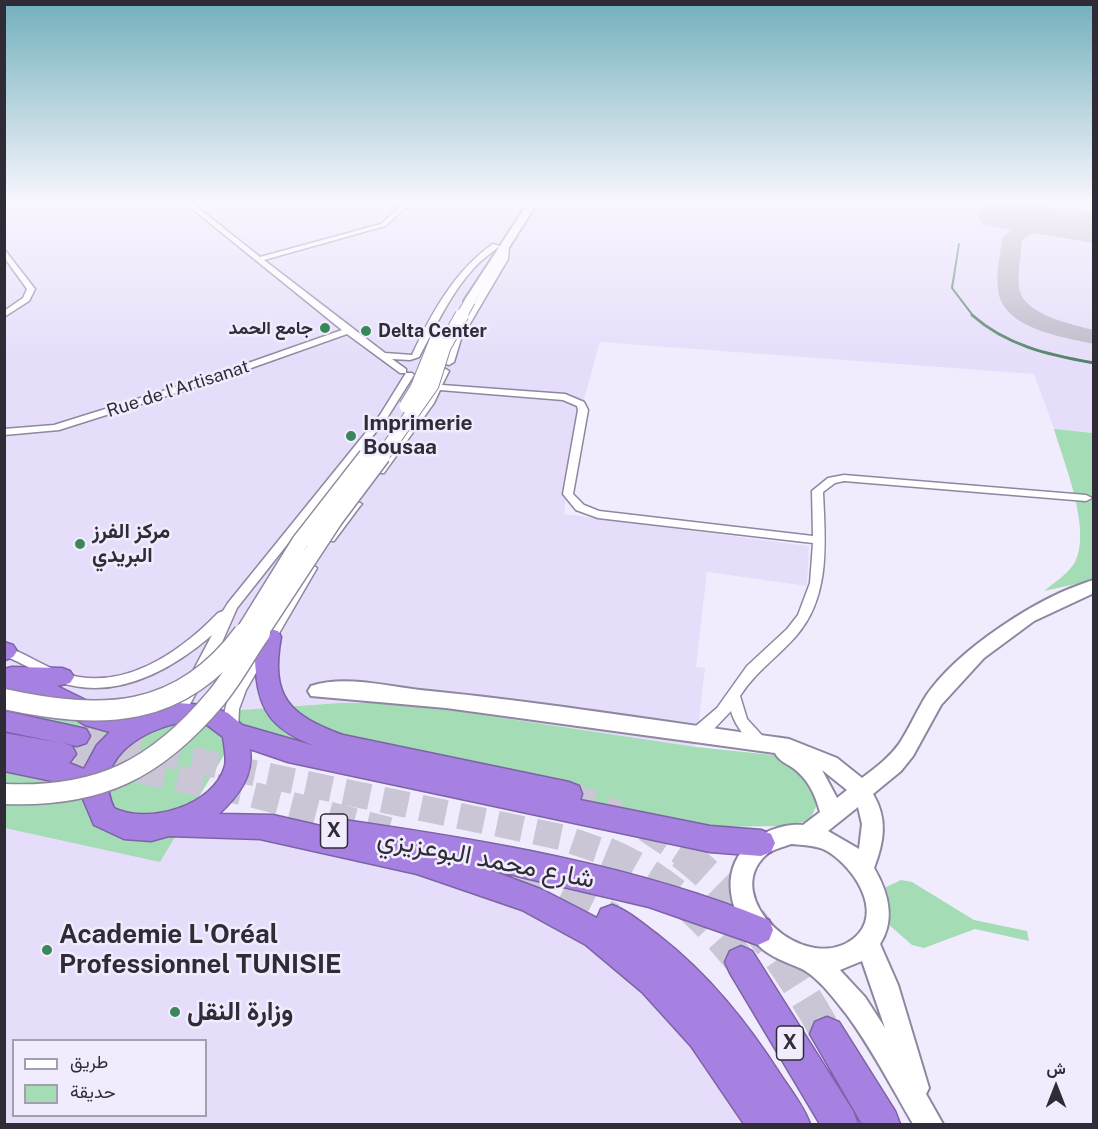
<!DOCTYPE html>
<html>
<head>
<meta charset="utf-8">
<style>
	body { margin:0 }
	#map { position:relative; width:1098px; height:1129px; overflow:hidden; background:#f1ecfd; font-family:"Public Sans",Vazirmatn,sans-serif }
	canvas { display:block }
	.frame { position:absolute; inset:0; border:6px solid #2f2c37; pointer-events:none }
	.legend { position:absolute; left:12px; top:1039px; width:195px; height:78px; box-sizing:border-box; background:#f1ecfd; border:2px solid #a39fae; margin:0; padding:8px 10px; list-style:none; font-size:18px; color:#2f2c37 }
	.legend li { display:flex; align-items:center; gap:12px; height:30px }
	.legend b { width:30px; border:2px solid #a39fae }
	.north { position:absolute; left:1026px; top:1057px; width:60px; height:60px; -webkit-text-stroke:4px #f1ecfd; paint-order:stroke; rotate:0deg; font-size:16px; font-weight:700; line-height:24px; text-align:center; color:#2f2c37 }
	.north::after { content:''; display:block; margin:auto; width:21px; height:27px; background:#2f2c37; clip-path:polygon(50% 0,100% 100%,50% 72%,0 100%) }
</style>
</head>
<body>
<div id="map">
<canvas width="1098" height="1129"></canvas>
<div class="frame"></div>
<ul class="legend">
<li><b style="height:8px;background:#fff"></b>طريق</li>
<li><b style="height:16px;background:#a3dcb5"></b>حديقة</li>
</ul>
<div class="north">ش</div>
</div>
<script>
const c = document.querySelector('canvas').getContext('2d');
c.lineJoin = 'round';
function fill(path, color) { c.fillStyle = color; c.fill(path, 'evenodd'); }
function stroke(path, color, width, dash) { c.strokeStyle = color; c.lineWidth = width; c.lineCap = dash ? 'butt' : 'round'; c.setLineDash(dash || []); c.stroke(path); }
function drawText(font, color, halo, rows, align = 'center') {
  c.font = font + ' "Public Sans",Vazirmatn,sans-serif'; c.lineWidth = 5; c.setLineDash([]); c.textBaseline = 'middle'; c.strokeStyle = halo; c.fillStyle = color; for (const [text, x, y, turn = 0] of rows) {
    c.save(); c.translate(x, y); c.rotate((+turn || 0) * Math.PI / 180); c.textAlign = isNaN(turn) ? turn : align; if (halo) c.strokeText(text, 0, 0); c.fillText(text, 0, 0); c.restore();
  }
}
const built = new Path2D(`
	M4,203H1093V433L1054,429L1034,374L600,342L573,439L564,514L809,546L807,586L707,572L696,667L705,668L696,747L403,703H340L213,712L141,708L84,698L5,675Z
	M4,770L392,847L559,900L752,1083L777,1124H5ZM14,1040H206V1116H14Z`);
const green = new Path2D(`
	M1054,429L1093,433V580L1044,591C1055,582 1068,574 1075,562C1092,530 1064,463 1054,429Z
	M4,675L84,698L141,708L213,712L340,703H403L696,747L773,755L798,765L819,801L809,821L779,826L711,827L233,740L160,862L5,828Z
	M901,880L912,882L974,920L1027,931L1029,941L975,929L924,948L912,945L888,924L886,887Z`);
const streamFar1 = new Path2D(`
	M959,244L952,288L974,317`);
const stream = new Path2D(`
	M972,315C1007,346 1049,355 1094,363`);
const taxiway = new Path2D(`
	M1055,218L1083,221L1093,227C1083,241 1042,221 1022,240C1021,257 1016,277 1020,292C1027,315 1073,325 1094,330V344C1063,337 1003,329 998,290C996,273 1000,255 1002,239C1014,222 1035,219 1055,218Z`);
const runway = new Path2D(`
	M990,203H1019L1094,213V243L983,225L976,215L983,205Z`);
const highwayTunnelFar1 = new Path2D(`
	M77,736L561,837L610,854
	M63,754L250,794L389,830
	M569,794L618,814
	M646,829L684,854`);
const highwayTunnel = new Path2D(`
	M606,853C662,876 704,915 741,962
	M682,853C745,902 788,965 827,1034
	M519,871L612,919`);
const street = new Path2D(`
	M185,203H192L260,257L381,224L404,203H411L385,226L264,260L385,353L412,355C431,314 455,270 493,244L500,246C491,253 482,259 474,268C450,294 436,326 419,357L410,360L392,359L406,369V373H412L414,375L387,418L237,608L216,656L183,717L178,719L173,717L171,713L212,635C170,671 115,701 59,682C40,675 24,663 4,656V646C25,653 43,666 63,673C122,693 179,653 218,613L223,611L228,603L380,415L406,373H400L347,334L223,378L59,430L4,435V429L54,425L217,374L342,330Z
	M502,245L509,247L508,259L461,339L454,362L449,365L446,364L444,362L453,339L500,259Z
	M4,249L35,289L29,301L4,317V311L23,298L27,289L4,257Z
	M444,368L449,371L442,385L565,394L584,402L588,410L573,494L584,505L599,511L813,536L812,491L828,478L844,475L1086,495L1092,498L1086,501L844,481L835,483L823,492C825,541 831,595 797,635C778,657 756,671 740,696L747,719L769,743L767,747C752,752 734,724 731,711L712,731L695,741L690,739L688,735L690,731L717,708L747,666L787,629L798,615L810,583L813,543L598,518L576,510L563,494L578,410L577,406L563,400L440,390L434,403L384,473H376L375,471L424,403L439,371Z
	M356,501L362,504L360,506L334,541H326L324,538L326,535L352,502Z
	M311,564L317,568L246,690L239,709L238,729L236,733L231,735L226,733C220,719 227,702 232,689L307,565Z`);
const secondary = new Path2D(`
	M528,203H537L474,303H466L464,301Z
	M1094,580V593L1034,621L984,658L941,705L913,756L901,771L873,794C888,819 884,842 874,868C888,892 896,919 880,944L898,985L929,1088L926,1094L943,1124H913C892,1088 872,1049 847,1015C835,1000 819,978 802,969C787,962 771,958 758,945C734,921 719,880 742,851C755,834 782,823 803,825L820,812C815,794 808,779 793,768C786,763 779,761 775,753L446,708L311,696L308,691L311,686C344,675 386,686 420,690C543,702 666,722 789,739L837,758L862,778C875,768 889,758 899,744C909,729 916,712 926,696C958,649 1039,596 1094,580ZM822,770L847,790L837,798ZM858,807L862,824L859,849L828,831ZM791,844C802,845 813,845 823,849C851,862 887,913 853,939C804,976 719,897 766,855C772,849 784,847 791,844ZM862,961L885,1028L865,997L840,970Z`);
const highway = new Path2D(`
	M270,629L278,631L281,637C270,697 289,715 343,735L569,782L579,786L582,794L580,800L710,826L761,830L771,834L775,843L771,852L761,856L710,852L288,762L250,749C254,776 238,796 219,814L273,815L325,827L327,822L337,819C483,840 632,864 769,920L773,930L769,940L758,945L649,907L487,869L543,890L597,918L601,909L612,905C629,911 643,924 658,935C709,975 747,1022 782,1077C792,1092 804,1107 810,1124H744L691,1046L642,992L586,945L522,910L417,874L260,839L169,836L151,841L124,839L94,825L80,792L62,783L4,771V733L61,743L4,731V711L86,729L90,736L86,743L77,746L63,743L72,746L76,754L69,763L84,769L97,745L110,732L85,725L52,704L4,695V669L12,667L62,668L70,671L74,677L70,683L57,686L110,712H147L178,703L204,705L228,713L242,725L315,746C276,731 259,714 256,672C254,658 255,644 262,631ZM178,723L207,725L223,737C224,745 227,758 225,766C214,806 148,825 114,808C92,761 138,732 178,723Z
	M4,642L13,645L17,651L13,657L5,660Z
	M741,946L752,951L853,1111L858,1124H820L730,973L725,962L730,951Z
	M827,1017L839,1022L895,1111L900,1124H862L810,1034L815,1022Z`);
const secondaryBridgeFar3 = new Path2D(`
	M461,317L470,301`);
const secondaryBridgeFar2 = new Path2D(`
	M406,406L417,388L440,331
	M365,458L370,452
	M381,458L432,385L444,347L462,315`);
const secondaryBridgeFar1 = new Path2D(`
	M243,634L300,542L367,456
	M259,634L334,520L382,456`);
const secondaryBridge = new Path2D(`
	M4,699C101,720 180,720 244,633
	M4,794C98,798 156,770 216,698C233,678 245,654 260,633`);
const markers = [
	[325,328,6,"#388859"],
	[366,331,6,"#388859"],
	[351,436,6,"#388859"],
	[80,544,6,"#388859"],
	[47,950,6,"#388859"],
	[175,1012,6,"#388859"]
];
const farPoinames = [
	["جامع الحمد",313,328],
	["Delta Center",378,331,"left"]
];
const farStreetnames = [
	["Rue de l'Artisanat",178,389,-18]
];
const shields = [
	[334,831,27],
	[790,1043,27]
];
const shieldNames = [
	["X",334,831],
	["X",790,1043]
];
const poiNames = [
	["Imprimerie",363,424],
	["Bousaa",363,448],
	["مركز الفرز",92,532],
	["البريدي",92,556]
];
const nearStreetnames = [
	["شارع محمد البوعزيزي",486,859,11]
];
const nearPoinames = [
	["Academie L'Oréal",59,935],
	["Professionnel TUNISIE",59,965],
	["وزارة النقل",187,1012]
];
fill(built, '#e6ddfa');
fill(green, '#a3dcb5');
stroke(streamFar1, '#518466', 2);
stroke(stream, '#518466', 3);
fill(taxiway, '#beb9c8');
fill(runway, '#beb9c8');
stroke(highwayTunnelFar1, '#cac6d5', 26, [26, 13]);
stroke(highwayTunnel, '#cac6d5', 32, [32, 16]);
stroke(street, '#8f86a0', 3);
stroke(secondary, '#8f86a0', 4);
stroke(highway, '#7c63a6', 3);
fill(street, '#fff');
fill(secondary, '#fff');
fill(highway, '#a681e2');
stroke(secondaryBridgeFar3, '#8f86a0', 12, []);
stroke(secondaryBridgeFar2, '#8f86a0', 15, []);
stroke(secondaryBridgeFar1, '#8f86a0', 19, []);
stroke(secondaryBridge, '#8f86a0', 23, []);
stroke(secondaryBridgeFar3, '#fff', 10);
stroke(secondaryBridgeFar2, '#fff', 13);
stroke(secondaryBridgeFar1, '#fff', 16);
stroke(secondaryBridge, '#fff', 20);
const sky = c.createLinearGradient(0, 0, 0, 361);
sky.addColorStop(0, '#71b0bc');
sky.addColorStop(0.56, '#f9f6fe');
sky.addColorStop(1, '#f9f6fe00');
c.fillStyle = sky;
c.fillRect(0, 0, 1098, 361);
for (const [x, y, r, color] of markers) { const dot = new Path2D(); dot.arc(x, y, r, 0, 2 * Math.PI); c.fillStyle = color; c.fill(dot); stroke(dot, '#f1ecfd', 2); }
drawText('bold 18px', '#2f2c37', '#f1ecfd', farPoinames, 'right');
drawText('18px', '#2f2c37', '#f1ecfd', farStreetnames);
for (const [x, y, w] of shields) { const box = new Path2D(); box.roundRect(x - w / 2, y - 17, w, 34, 4.5); c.fillStyle = '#f1ecfd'; c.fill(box); stroke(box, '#2f2c37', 1.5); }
drawText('bold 20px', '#2f2c37', null, shieldNames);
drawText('bold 21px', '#2f2c37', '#f1ecfd', poiNames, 'left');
drawText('26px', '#2f2c37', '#f1ecfd', nearStreetnames);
drawText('bold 26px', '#2f2c37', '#f1ecfd', nearPoinames, 'left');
</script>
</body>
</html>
